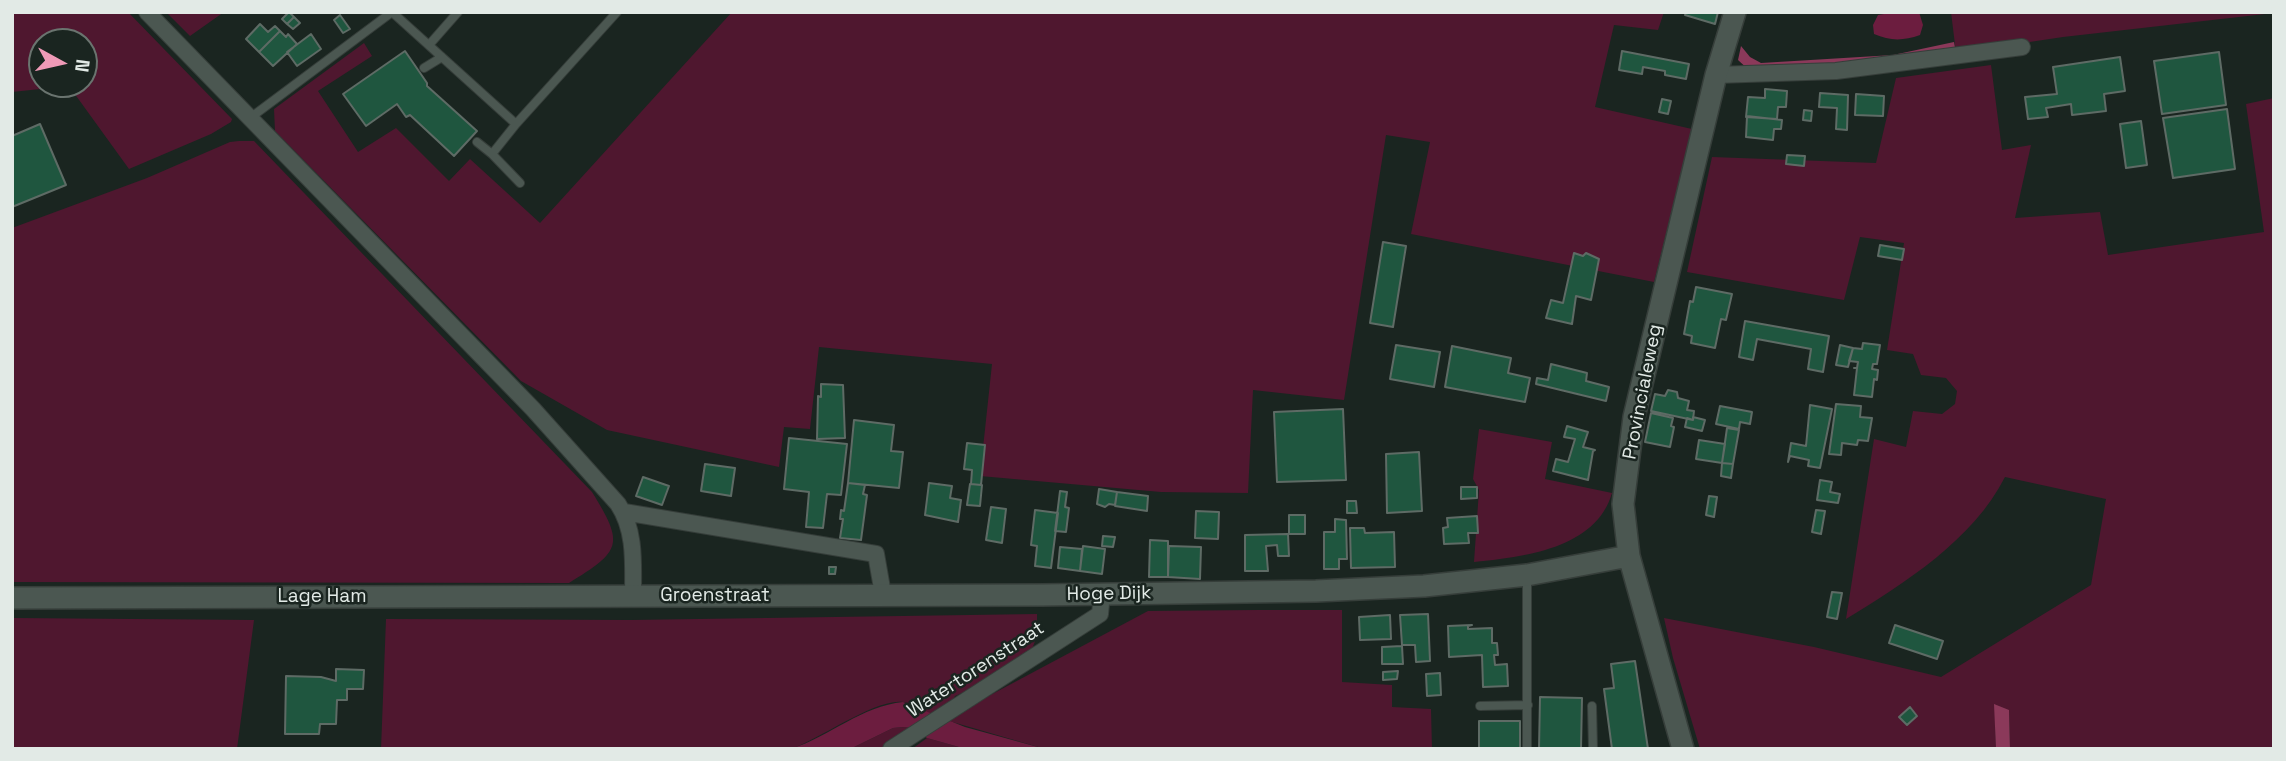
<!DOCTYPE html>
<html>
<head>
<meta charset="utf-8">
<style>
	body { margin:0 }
	#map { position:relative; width:2286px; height:761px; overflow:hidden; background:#1a2520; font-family:"Space Grotesk",sans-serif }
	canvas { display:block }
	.frame { position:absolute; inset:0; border:14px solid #e2eae6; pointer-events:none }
	.north { position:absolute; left:28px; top:28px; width:70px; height:70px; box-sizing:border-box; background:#1a2520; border:2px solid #6a746f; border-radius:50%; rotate:98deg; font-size:19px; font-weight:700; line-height:28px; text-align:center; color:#e2eae6 }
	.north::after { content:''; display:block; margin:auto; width:24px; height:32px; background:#ef9ab7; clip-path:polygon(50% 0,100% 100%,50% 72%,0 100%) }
</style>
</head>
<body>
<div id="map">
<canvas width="2286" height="761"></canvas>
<div class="frame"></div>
<div class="north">N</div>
</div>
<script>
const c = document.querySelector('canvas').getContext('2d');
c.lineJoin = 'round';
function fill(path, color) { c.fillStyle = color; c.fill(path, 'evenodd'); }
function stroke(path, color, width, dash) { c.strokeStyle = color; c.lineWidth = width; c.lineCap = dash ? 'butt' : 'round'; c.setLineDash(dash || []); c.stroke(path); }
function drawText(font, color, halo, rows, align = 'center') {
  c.font = font + ' "Space Grotesk",sans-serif'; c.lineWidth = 5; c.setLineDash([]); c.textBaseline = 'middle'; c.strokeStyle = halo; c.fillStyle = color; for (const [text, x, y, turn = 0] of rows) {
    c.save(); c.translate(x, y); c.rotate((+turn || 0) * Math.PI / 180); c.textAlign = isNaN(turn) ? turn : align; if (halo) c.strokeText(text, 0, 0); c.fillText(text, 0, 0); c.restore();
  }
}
const green = new Path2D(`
	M12,12H128L232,119L231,122L211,134L129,169L69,86L12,92ZM42,42H84V84H42Z
	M166,12H224L190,36Z
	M732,12H1664L1658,30L1614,25L1595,107L1692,129L1654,282L1411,234L1430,142L1386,135L1344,400L1253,390L1248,493L1161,492L980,476L992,364L819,347L810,429L784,427L779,467L607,430L521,381L275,131L274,109L364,43L372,56L318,91L358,152L396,128L449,181L470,159L540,223Z
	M1951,12H2274V13L2063,37L1956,53Z
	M1991,65L2002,150L2031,145L2015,218L2100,212L2108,255L2264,232L2246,104L2274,98V749H2010L2009,711L1995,705L1996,749H1700L1673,658L1664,618L1814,647L1941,677L2091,585L2106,499L2005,477C1973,540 1905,583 1846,619L1874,439L1906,447L1913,411L1942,414L1955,404L1957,391L1946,378L1921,375L1913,354L1887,350L1904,243L1860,237L1844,300L1687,272L1712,157L1876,163L1896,78Z
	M239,141H254L592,492C625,545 621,551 569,583L12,582V228L147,178L230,142Z
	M1479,429L1552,442L1545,479L1612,493C1596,549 1523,557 1474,562L1479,490L1473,479Z
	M1257,610H1342V682L1392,685V707L1431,709L1432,749H1045L949,721L983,699L1148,611Z
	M1037,614V636L1032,649L976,687L955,696L950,705L933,716C924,712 912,703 903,702C876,698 820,739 791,749H381L386,619L631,620Z
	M12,618L254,620L237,749H12Z
	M903,727L913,728L880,749H850L893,728Z
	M927,738L966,749H912Z`);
const forest = new Path2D(`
	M1954,42L1956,53L1750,71L1738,60L1741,46L1750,57L1761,63L1893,55Z
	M1994,704L2009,710L2010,749H1996Z`);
const water = new Path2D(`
	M1896,12H1919L1923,25L1920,35C1903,41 1890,41 1874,34L1873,25L1878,15Z
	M903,702L965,727L1045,749H966L927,738L913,728L903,727L893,728L850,749H791C830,736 862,706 903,702Z`);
const building = new Path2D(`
	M289,12L294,17L287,24L282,19Z
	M1686,12H1718L1715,24L1685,15Z
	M340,15L350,29L343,33L334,20Z
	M294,17L300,23L293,29L287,24Z
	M260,24L268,32L275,26L280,31L259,52L246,39Z
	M280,31L286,37L288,34L297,44L273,66L259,52Z
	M311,34L321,49L297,66L287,52Z
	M405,51L427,83V86L477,131L454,156L410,115L406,117L397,104L366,126L343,94Z
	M1622,51L1689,64L1686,79L1665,75V71L1643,67L1642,74L1619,70Z
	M2219,52L2226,105L2162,114L2154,61Z
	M2120,57L2125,91L2104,94L2106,111L2072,115L2071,104L2046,108L2048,117L2028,119L2025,97L2057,94L2053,67Z
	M1765,89L1787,91L1786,107H1778L1777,119L1746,117L1748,97L1765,98Z
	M1820,93L1848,95L1847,130L1836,129L1837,108L1819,107Z
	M1856,94L1884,96L1883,116L1855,115Z
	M1662,99L1671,101L1668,114L1659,112Z
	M2227,109L2235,169L2173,178L2163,118Z
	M1804,110L1812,111L1811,121L1803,120Z
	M1747,116L1782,120L1781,129H1774L1773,140L1746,137Z
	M2141,121L2147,165L2126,168L2120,124Z
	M40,124L66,185L12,207V136Z
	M1787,155L1805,156L1804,166L1786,164Z
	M1383,242L1406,246L1393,327L1370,323Z
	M1880,245L1904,249L1902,260L1878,256Z
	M1574,253L1583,256L1586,253L1599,259L1591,300L1576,296L1572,324L1546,318L1551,300L1563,303Z
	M1696,287L1732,294L1726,320L1721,319L1715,348L1691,343L1692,336L1684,334L1690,301L1693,302Z
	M1745,321L1829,336L1823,372L1808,369L1811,349L1757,339L1753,360L1739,357Z
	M1863,343L1880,345L1877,364H1873L1872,369L1878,370L1877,380L1874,379L1872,397L1854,395L1857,368H1854H1857L1858,362L1849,361L1853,348L1862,349Z
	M1396,345L1440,352L1434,387L1390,379Z
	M1840,345L1853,348L1848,367L1836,365Z
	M1452,346L1511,358L1508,373L1530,378L1525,402L1445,387Z
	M1551,364L1587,373L1586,381L1609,387L1606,401L1536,384L1537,378L1548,380Z
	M821,384L843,385L845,438L817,439L818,396L821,397Z
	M1668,390L1677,392L1678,398L1689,401L1687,410L1694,411L1693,420L1651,411L1655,394L1665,396Z
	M1836,404L1861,406L1860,417L1872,418L1868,441L1858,440L1857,445L1842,443L1841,455L1829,454Z
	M1810,405L1832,409L1820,468L1808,466L1809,460L1790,456L1788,462L1791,443L1806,446Z
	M1720,406L1752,412L1750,424L1740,422L1739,429L1716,424Z
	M1343,409L1346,480L1277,482L1274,412Z
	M1651,413L1673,418L1671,426L1674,427L1670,447L1645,442Z
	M1693,417L1705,420L1702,431L1685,427L1687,418L1693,420Z
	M854,420L894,425L891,451L903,452L899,488L848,483Z
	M1567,426L1588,432L1583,447L1595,450L1593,451L1588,480L1553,471L1556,459L1568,462L1575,439L1564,437Z
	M1727,428L1739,430L1733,464L1722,463Z
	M789,438L847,444L841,495L827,494L823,528L806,527L809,492L784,489Z
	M1699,440L1725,444L1722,463L1696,459Z
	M967,443L985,445L981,485L971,484L972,470L964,469Z
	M1419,452L1422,511L1387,513L1386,454Z
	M1722,463L1733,464L1731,478L1721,476Z
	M705,464L735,468L731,496L701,491Z
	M643,477L669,486L662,505L636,496Z
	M1820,480L1832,482L1830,492L1840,494L1838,503L1817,500Z
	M848,483L865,485L863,494L867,495L861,540L840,538L843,519H840L841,510L844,511Z
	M929,483L952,486L950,498L961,500L958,522L925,515Z
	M970,484L982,485L980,506L967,505Z
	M1461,487H1477V498L1461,499Z
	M1099,489L1117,492L1115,505L1109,504L1105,507L1097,504Z
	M1060,491L1067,492L1065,507L1069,508L1066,532L1055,531Z
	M1117,492L1148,496L1147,511L1115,506Z
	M1709,496L1717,497L1714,517L1706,515Z
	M1347,501H1356L1357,513H1347Z
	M991,507L1006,509L1002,543L986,540Z
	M1035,510L1058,513L1051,568L1035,566L1037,546L1031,545Z
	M1816,510L1825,511L1821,534L1812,532Z
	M1196,511L1219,512L1218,539L1195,538Z
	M1289,515H1305V534H1289Z
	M1477,516L1478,533H1468L1469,543L1444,544L1443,528L1448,527L1447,518Z
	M1335,519L1346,520L1347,559H1339V569H1324V532H1335Z
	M1350,528H1364L1365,533L1394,532L1395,567L1351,568Z
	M1288,534L1289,556H1278L1277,545L1266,546L1268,571H1245V535Z
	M1103,536L1115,537L1113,547L1102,546Z
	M1150,540L1168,541V577H1149Z
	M1083,546L1105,549L1102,574L1080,571Z
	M1169,546L1201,547L1200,579L1168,577Z
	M1060,547L1082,549L1080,571L1058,568Z
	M829,567H836L835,574H829Z
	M1832,592L1842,593L1837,619L1827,617Z
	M1428,614L1430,661L1416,662L1415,645H1402L1400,615Z
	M1390,615L1391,639L1360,640L1359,617Z
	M1472,625L1468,626V629L1492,628V643H1497L1498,655H1494L1495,665L1507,664L1508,686L1483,687L1482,655L1449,657L1448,626Z
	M1895,625L1943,641L1937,659L1889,643Z
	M1402,646L1403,664H1382V647Z
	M1635,661L1648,749H1612L1604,689L1614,688L1611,664Z
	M336,669L364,670L363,689H347V700H337L336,724H320L319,734H285L286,676L321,677L336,681Z
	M1398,671L1397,679L1383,680V672Z
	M1440,673L1441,695L1427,696L1426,674Z
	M1540,697L1582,698L1581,749H1539Z
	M1910,707L1917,716L1907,725L1899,717Z
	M1479,721H1520V749H1479Z`);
const lane = new Path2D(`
	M392,12L516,124L492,154
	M429,45L458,12
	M424,68L442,57
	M250,118L392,12
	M516,124L617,12
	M477,142L492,154L520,183
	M1527,578V749
	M1480,706L1528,705
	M1592,706L1593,749`);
const street = new Path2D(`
	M147,12L533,409L618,504C636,531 633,565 633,596
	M1716,75L1836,71L2022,47
	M624,512L876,554L883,594
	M891,749L1100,614L1102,593`);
const secondary = new Path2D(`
	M12,598L1042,595L1316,591L1424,586L1527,575L1629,556
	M1683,749L1629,556L1623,504L1634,417L1716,75L1735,12`);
const streetNames = [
	["Provincialeweg",1643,392,-79],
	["Hoge Dijk",1109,594,-1],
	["Groenstraat",715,596],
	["Lage Ham",322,597],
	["Watertorenstraat",976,670,-33]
];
fill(green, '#4f172f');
fill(forest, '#8b395a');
fill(water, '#6c1d3f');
fill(building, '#1f563f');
stroke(building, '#5e6b65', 2);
stroke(lane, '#363e3a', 10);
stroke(street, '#363e3a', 18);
stroke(secondary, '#363e3a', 24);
stroke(lane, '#4b5751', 8);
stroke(street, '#4b5751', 16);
stroke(secondary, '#4b5751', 21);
drawText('19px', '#e2eae6', '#1a2520', streetNames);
</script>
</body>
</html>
